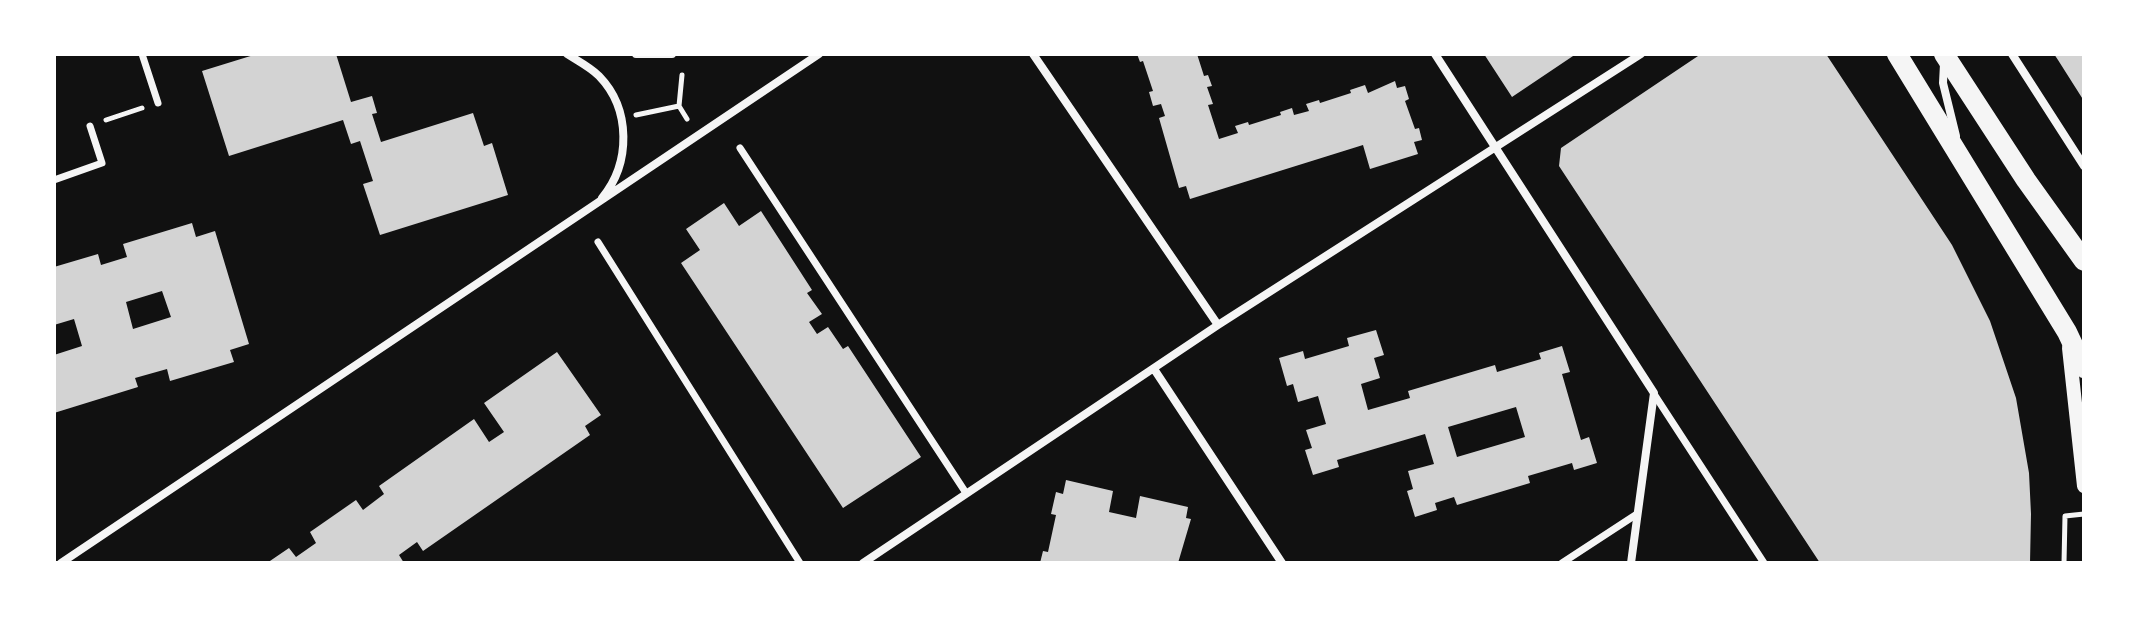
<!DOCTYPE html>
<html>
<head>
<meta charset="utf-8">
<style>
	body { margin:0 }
	#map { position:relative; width:2138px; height:617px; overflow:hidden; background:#111; font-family:"DejaVu Sans",sans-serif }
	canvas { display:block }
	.frame { position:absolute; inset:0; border:56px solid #fff; pointer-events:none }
</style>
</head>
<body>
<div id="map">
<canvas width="2138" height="617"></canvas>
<div class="frame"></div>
</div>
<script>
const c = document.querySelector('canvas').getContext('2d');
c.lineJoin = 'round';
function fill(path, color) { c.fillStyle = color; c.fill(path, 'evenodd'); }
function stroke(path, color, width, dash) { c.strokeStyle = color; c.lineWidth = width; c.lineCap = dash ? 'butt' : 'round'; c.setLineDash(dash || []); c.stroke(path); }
const building = new Path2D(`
	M257,54H336L351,102L372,96L377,113L372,114L381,142L473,113L484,146L492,143L508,195L380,235L363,184L373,181L360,141L351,144L343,120L229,156L202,71Z
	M1137,54H1197L1204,76L1208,75L1212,86L1207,87L1213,104L1208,105L1219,139L1238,133L1235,126L1248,122L1249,125L1281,115L1280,112L1292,108L1294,115L1309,111L1306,104L1319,100L1320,103L1351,93L1350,90L1365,85L1368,93L1395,81L1397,88L1405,86L1409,99L1405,101L1415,129L1419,128L1422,140L1414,142L1418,154L1370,169L1363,145L1190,199L1186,186L1179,188L1159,118L1165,116L1161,104L1153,106L1149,92L1153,91L1143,61L1140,62Z
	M1484,54H1576L1512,97Z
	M1701,54H1826L1952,245L1990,321L2016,398L2029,473L2031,514L2030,563H1820L1559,166L1561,148Z
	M2054,54H2084V101L2058,60Z
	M724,203L739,226L761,211L812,290L807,293L822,314L809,322L817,334L828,327L843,349L848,346L921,457L843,508L681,263L700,250L686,229Z
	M192,223L196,237L215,231L249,344L230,350L234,362L170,381L167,369L135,378L138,387L54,413V355L82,346L74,319L54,325V267L98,254L101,265L127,257L123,244ZM162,291L171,317L133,329L126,302Z
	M1376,330L1384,355L1374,358L1380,378L1361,384L1368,410L1410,398L1408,391L1495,365L1497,372L1541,359L1539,353L1562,346L1570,372L1562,374L1581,440L1589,437L1597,463L1574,470L1572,463L1528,476L1530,483L1457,505L1454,497L1435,503L1437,510L1415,517L1407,491L1413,489L1408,471L1434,464L1425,434L1337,460L1339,467L1313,475L1305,450L1312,448L1306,430L1326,424L1318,396L1298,402L1293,384L1287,386L1279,358L1303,351L1305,359L1349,346L1347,338ZM1516,407L1525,437L1457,457L1448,427Z
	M557,352L601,415L585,426L590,435L423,551L417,542L399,555L404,563H267L289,548L296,557L316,543L310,532L356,500L363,510L384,494L379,486L474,419L489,442L504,432L484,403Z
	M1066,480L1113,491L1109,512L1136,518L1140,496L1188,507L1186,518L1191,519L1178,563H1040L1043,551L1048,552L1056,515L1051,514L1056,492L1063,494Z`);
const path = new Path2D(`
	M679,106L687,119
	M636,115L679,106L682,75
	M106,120L142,108
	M2064,563L2065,516L2084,514`);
const pedestrian = new Path2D(`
	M142,54L158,103
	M740,148L966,493
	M54,180L102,163L90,126
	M598,242L800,563
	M1654,394L1764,563
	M1562,563L1637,514`);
const minor = new Path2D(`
	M567,54C578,61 590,67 599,76C631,109 631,163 602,198
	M636,54H672
	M1033,54L1218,325
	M1435,54L1654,393L1631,563
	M2012,54L2084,166
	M1944,64L1943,83L1956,136
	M1154,369L1282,563
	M61,563L819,54
	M863,563L1218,325L1641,54`);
const tertiary = new Path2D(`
	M2069,348L2084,486`);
const primary = new Path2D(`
	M1897,54L2067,332L2084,368
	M1944,54L2026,180L2084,261`);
fill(building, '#d3d3d3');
stroke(path, '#f5f5f5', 5);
stroke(pedestrian, '#f5f5f5', 7);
stroke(minor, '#f5f5f5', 8);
stroke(tertiary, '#f5f5f5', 14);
stroke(primary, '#f5f5f5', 20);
</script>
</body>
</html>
